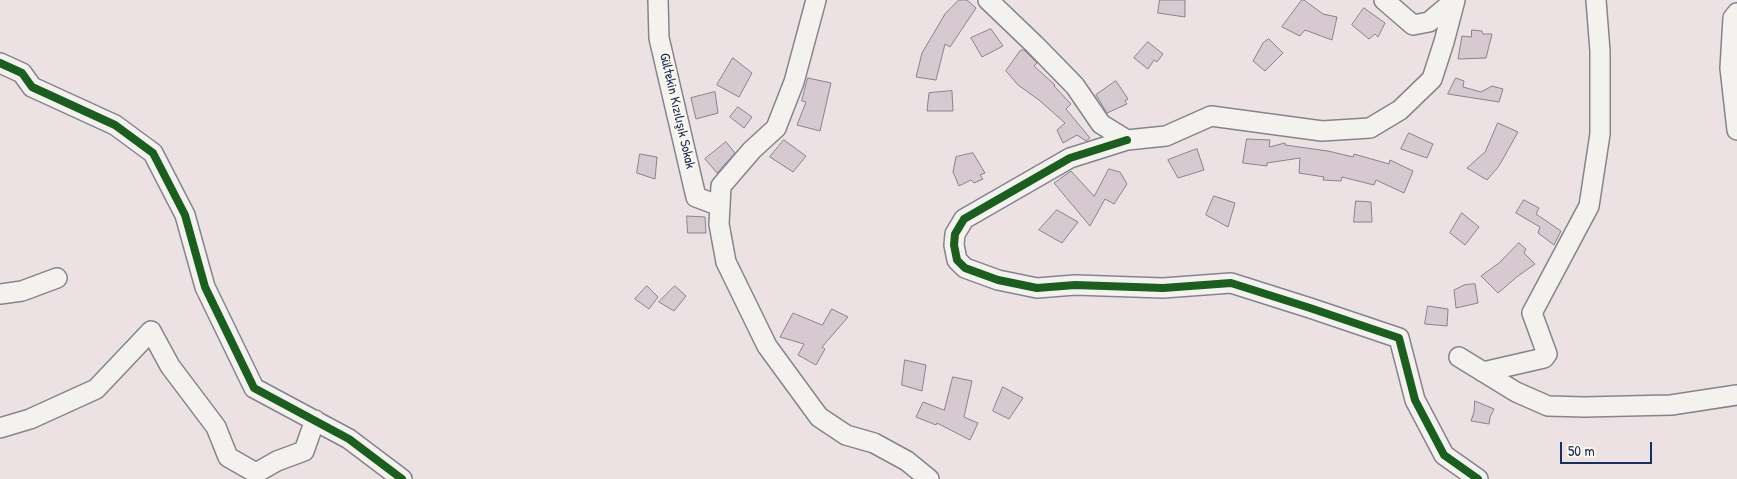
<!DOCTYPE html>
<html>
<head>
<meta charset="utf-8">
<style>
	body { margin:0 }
	#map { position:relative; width:1737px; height:479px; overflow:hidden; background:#ece2e4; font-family:"Patrick Hand",sans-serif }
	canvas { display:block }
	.scale { position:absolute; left:1560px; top:442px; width:92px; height:22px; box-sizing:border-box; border:2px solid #1b2f5e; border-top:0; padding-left:6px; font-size:15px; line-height:18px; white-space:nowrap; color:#1b2f5e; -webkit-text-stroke:4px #fbf7ec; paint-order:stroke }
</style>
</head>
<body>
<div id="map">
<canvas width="1737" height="479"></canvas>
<div class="scale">50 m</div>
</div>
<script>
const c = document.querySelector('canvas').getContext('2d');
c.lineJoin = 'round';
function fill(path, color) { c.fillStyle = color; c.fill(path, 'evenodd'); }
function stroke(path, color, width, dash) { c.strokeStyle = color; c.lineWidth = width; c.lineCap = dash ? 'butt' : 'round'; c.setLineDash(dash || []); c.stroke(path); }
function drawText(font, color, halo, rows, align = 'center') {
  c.font = font + ' "Patrick Hand",sans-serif'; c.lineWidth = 4.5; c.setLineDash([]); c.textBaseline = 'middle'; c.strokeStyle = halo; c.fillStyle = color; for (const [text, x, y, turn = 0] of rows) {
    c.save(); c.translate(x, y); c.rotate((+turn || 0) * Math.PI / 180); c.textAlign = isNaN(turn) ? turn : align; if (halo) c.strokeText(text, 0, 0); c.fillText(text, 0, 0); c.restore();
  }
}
const building = new Path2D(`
	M959,0H967L976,8L950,47L945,44L936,80L916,77L922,53L945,14Z
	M1160,0H1185V17L1158,13Z
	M1302,0H1304L1323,14L1337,17L1332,40L1305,30L1300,36L1282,27Z
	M1364,8L1385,23L1378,37L1375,34L1369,39L1352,25Z
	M991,29L1003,46L982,57L971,38Z
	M1472,30L1482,31L1483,34H1492L1486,58L1458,59L1462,36L1471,37Z
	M1269,39L1283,53L1265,71L1253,61L1263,43Z
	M1148,42L1163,54L1157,62L1154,60L1148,69L1134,58Z
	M1021,50H1024L1037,63L1034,66L1055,85L1054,86L1071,104L1066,109L1090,138L1086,141L1077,135L1063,143L1057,130L1065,123L1039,100L1018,85L1006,71Z
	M733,58L752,73L739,97L717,85Z
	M808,78L831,83L820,131L797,125L806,102L802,101Z
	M1456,78L1464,81L1463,87L1481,92L1492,86L1503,89L1499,102L1448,94Z
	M1116,81L1128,99L1125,101L1127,104L1107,113L1096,95Z
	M952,91L953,111H927L929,93Z
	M715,92L718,113L696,119L691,98Z
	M738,107L752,117L744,128L730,117Z
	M1498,123L1518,132L1499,166L1487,180L1467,168L1485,152Z
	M1409,133L1433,144L1427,158L1401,149Z
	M1247,139L1270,140L1269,147L1285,143V145L1328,151L1353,157L1354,154L1389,164L1390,160L1413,171L1404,193L1376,180L1374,185L1342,177L1341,181L1323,180L1324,177L1299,173L1300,158L1267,163V166L1243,163Z
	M784,140L806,156L793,172L770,157Z
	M726,142L735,153L717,173L705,159Z
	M1197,149L1204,170L1178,178L1168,160Z
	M973,153L985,173L980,175L983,179L974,183L971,180L959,186L953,172L956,157Z
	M640,154L657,157L655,179L637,173Z
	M1109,169L1120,172L1127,184L1114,204L1105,199L1090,226L1054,183L1071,171L1094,196Z
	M1214,196L1235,203L1228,227L1206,215Z
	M1524,200L1539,208L1536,214L1561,231L1554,245L1538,233L1540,227L1516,213Z
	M1356,201L1371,202L1372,222H1354Z
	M1057,210L1078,222L1062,243L1039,230Z
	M1462,213L1479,227L1465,245L1450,233Z
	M687,216L705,217L706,233H688Z
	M1519,243L1526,249L1524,253L1535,264L1518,276L1498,293L1481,276L1499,263Z
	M1475,284L1478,303L1456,308L1454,290L1464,285Z
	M647,286L658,297L649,309L635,299Z
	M675,286L686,296L674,311L659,302Z
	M1428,306L1448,309L1447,326L1425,324Z
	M832,309L848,317L822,347L825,349L816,365L798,355L804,344L780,337L793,313L822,325Z
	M905,360L926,365L922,391L902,385Z
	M953,377L972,381L964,417L978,423L970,440L937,423L936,425L916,417L923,402L944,410Z
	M1003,387L1023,398L1009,419L993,411Z
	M1475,401L1494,409L1490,417L1489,424L1471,421L1474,412Z`);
const minor = new Path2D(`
	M658,0L659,38L696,197L720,206
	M816,0L794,82L776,128L752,150L721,186L719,224L726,262L767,346L819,417L846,435L874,443L907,461L929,479
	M988,0L1035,45L1075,86L1101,124L1127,140L1166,136L1211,116L1322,131L1370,128L1400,110L1432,79L1444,42L1455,0
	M1384,0L1413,25L1429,22L1455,0
	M1737,13L1733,18L1730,68L1737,130
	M0,63L22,73L32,87L115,125L153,153L185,215L205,287L254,388L349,439L402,479
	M1127,140L1070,158L964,219L955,234L954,245L957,260L965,268L998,280L1037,288L1075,285L1163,288L1231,283L1310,308L1399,338L1415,400L1444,455L1478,479
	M0,294L22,291L57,278
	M1459,357L1516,392L1548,406L1584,407L1671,405L1737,395
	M1483,372L1544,358L1547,354L1532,313L1589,206L1600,134V51L1596,0
	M0,428L30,419L96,389L151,331L170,366L216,427L228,457L256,473L277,461L304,451L315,420`);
const cycleway = new Path2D(`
	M0,63L22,73L32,87L115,125L153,153L185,215L205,287L254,388L349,439L402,479
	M1127,140L1070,158L964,219L955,234L954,245L957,260L965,268L998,280L1037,288L1075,285L1163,288L1231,283L1310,308L1399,338L1415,400L1444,455L1478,479`);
const streetNames = [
	["Gültekin Kızılışık Sokak",677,111,77]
];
fill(building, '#d7c9d0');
stroke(building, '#85848e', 1);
stroke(minor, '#85848e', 22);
stroke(minor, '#f4f2ef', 19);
stroke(cycleway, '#1b5e20', 8);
drawText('14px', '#1b2f5e', '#fbf7ec', streetNames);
</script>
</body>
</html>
